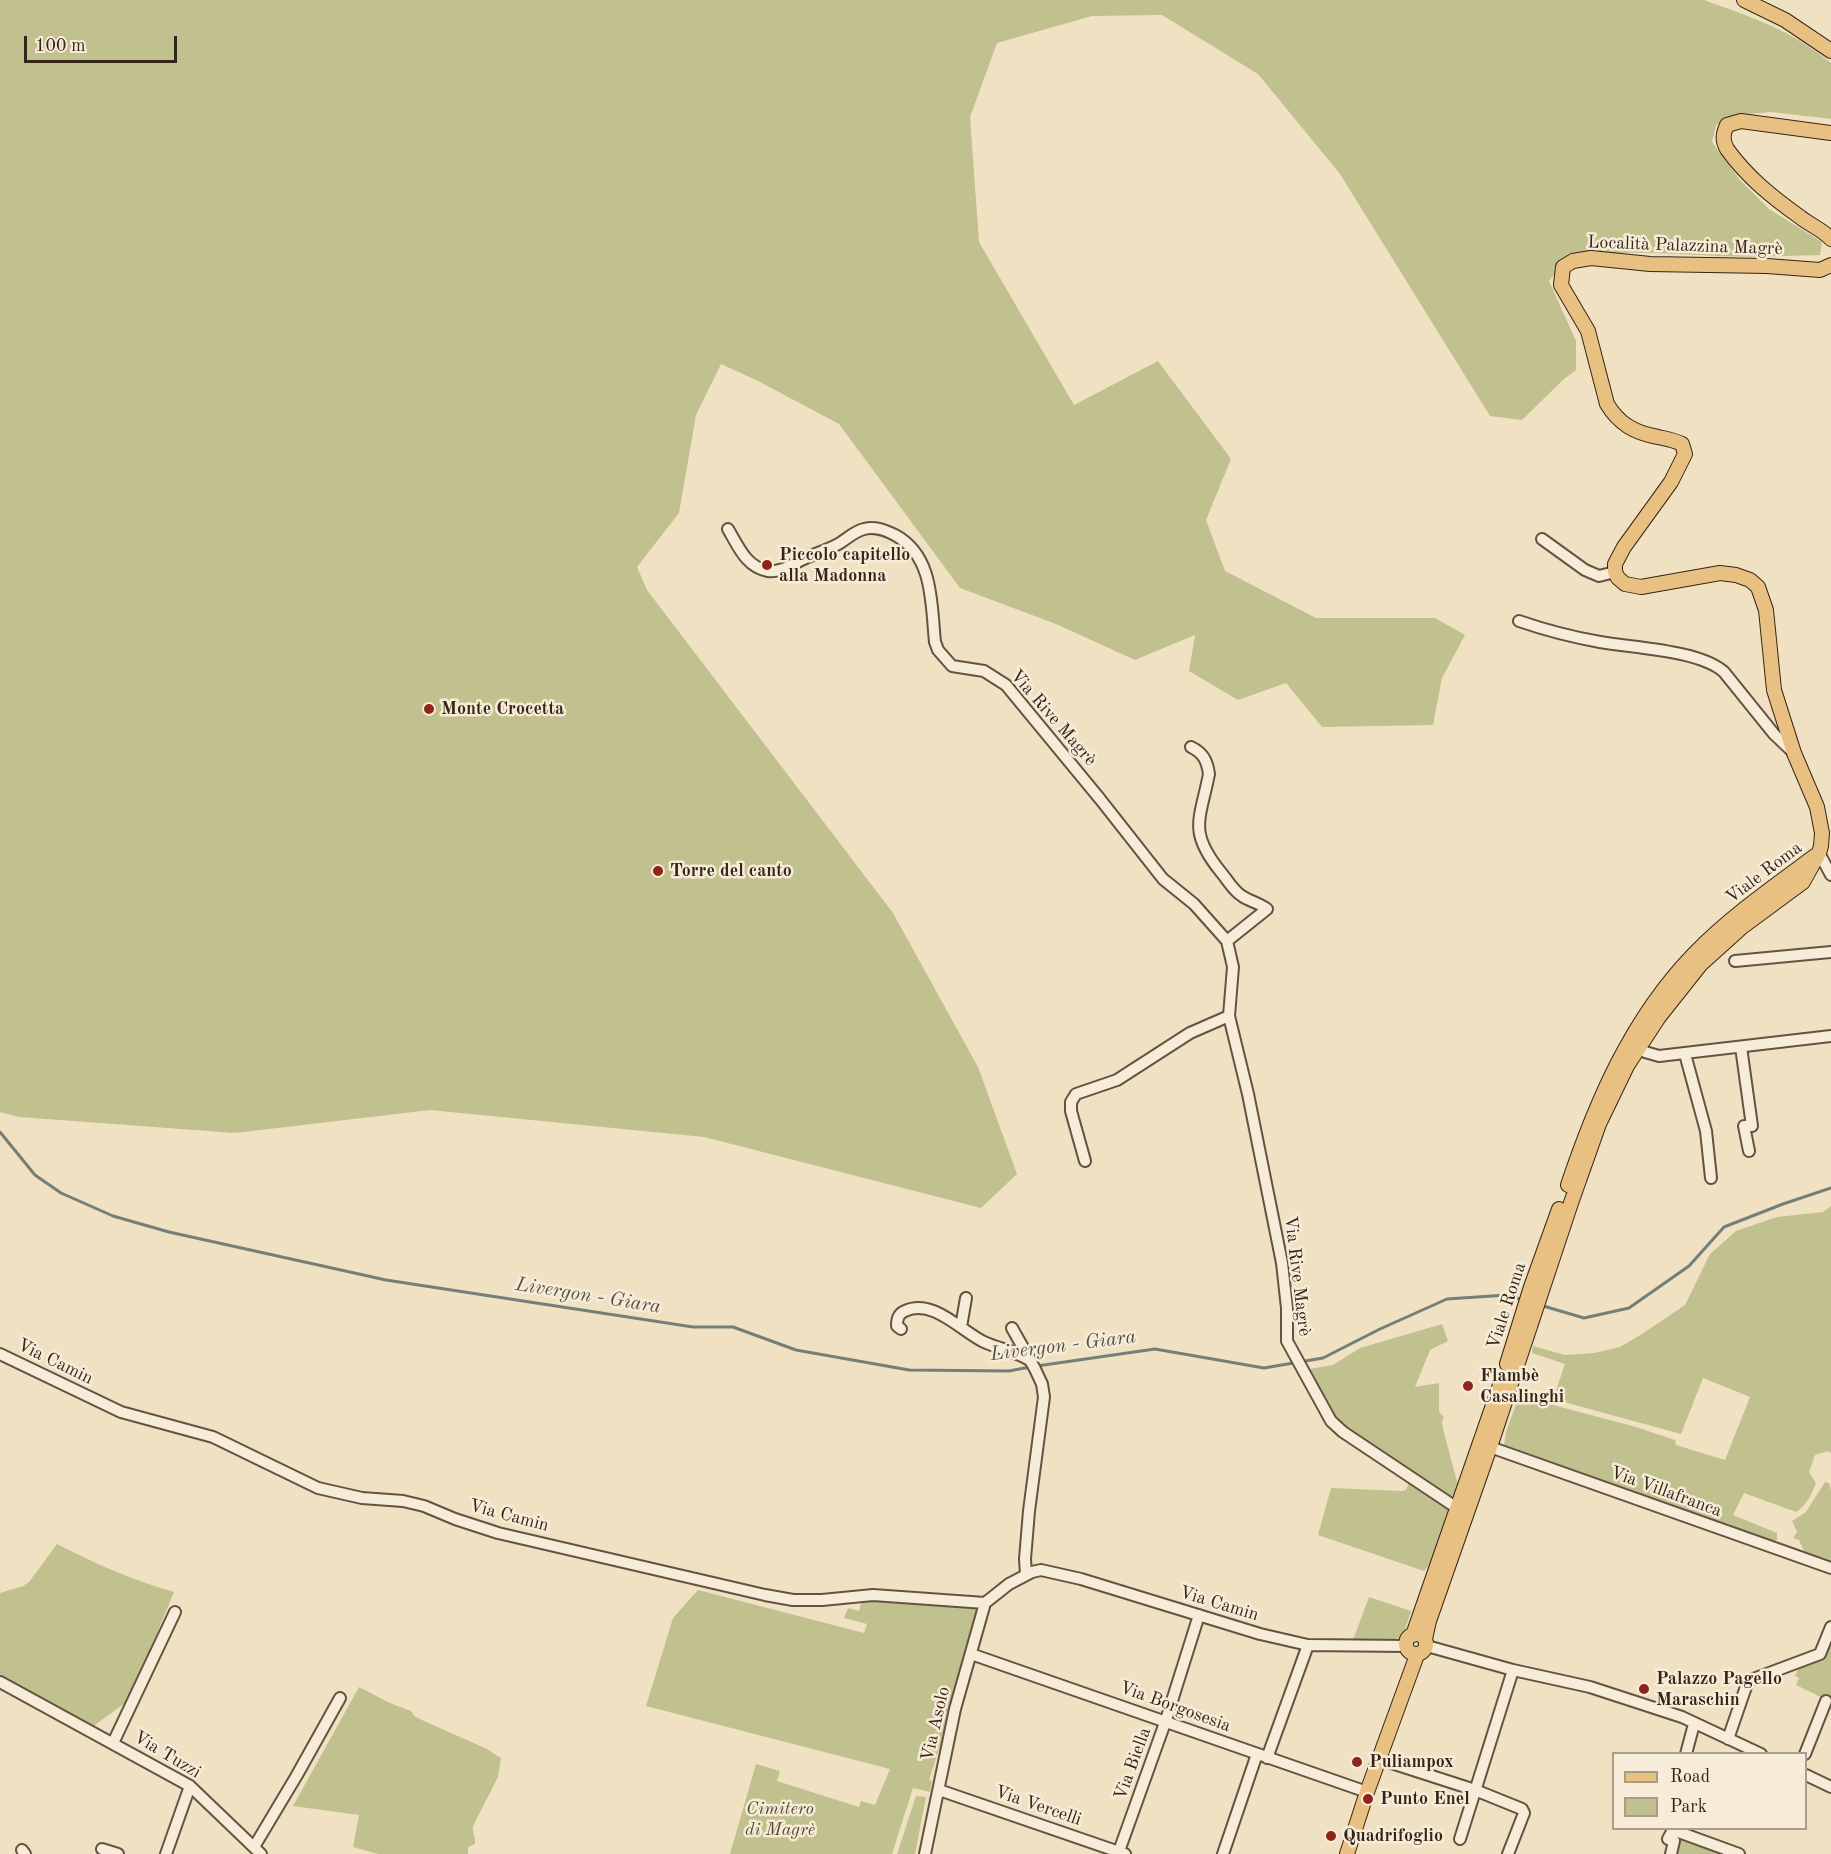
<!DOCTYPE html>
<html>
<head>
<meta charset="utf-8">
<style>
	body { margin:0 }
	#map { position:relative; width:1831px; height:1854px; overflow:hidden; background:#f1e1c3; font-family:"Old Standard TT",serif }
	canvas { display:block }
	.legend { position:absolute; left:1612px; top:1752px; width:195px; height:78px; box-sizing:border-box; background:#f6ecd8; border:2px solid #a99c8b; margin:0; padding:8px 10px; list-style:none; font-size:18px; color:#362417 }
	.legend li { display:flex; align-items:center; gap:12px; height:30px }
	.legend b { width:30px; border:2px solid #a99c8b }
	.scale { position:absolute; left:24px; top:36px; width:153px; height:27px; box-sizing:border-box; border:3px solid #362417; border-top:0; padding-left:8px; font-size:18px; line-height:21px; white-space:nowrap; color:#362417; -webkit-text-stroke:4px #f6ecd8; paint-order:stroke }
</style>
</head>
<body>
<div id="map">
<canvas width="1831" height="1854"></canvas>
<ul class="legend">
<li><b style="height:8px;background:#e8c082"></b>Road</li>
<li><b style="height:16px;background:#c0c18f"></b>Park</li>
</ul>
<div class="scale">100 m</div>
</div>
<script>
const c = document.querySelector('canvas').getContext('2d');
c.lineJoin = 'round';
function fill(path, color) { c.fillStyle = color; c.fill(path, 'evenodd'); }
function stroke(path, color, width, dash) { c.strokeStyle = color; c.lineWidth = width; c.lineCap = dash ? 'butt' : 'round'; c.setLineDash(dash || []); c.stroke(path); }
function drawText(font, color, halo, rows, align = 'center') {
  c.font = font + ' "Old Standard TT",serif'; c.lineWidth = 5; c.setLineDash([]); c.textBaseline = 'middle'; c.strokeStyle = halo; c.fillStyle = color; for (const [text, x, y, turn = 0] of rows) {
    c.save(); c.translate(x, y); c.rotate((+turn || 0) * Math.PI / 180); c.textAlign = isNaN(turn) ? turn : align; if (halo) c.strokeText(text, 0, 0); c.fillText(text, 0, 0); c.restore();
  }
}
const green = new Path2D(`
	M0,0H1704C1751,17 1792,30 1831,63V119L1771,112L1736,115L1716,125L1712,142L1740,180L1769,209L1822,242L1820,255C1780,256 1740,258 1700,255C1654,253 1611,250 1566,259L1549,281L1576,341V370L1564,379L1522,420L1490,416L1340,174L1258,74L1162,15L1092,16L997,43L970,117L979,242L1074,405L1158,361L1231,459L1206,520L1225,571L1316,618H1435L1465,635L1442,678L1433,725L1322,727L1286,683L1238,700L1189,671L1195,635L1135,660L1056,624L960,588L839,424L758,381L721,364L696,415L679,513L637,567L647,590L893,913L978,1067L1017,1174L981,1208L704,1137L430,1110L235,1133L19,1117L0,1112Z
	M1831,1206V1453L1828,1451L1815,1455L1809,1472L1816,1483C1812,1494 1806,1506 1796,1512L1744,1493L1733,1515L1777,1533V1540L1774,1541L1504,1445L1506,1432L1519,1396L1636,1427L1675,1440L1676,1445L1725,1460L1750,1397L1703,1378L1681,1434L1553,1399L1565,1364L1532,1353L1533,1346L1565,1355L1594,1353L1620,1347L1642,1334L1685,1305L1710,1254L1736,1231L1777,1217L1823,1212Z
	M1442,1324L1448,1341L1430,1350L1415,1387L1439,1383V1412L1444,1417L1442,1421L1443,1429L1458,1485L1455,1494L1450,1497L1337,1422L1304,1370L1333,1365L1360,1348Z
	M1410,1480L1445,1504L1448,1511C1444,1524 1434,1564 1424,1571L1318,1535L1331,1488L1401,1491L1406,1490Z
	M1825,1482L1829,1483L1831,1490V1560L1804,1551L1799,1540L1793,1538L1797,1532L1792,1521L1806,1512Z
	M57,1544C94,1563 134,1581 174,1592L129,1700L91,1728L0,1679V1593L23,1586L29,1582Z
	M698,1590L864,1633L867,1624L844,1618L848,1608L859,1611L862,1600L977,1605V1615L951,1711L929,1780L932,1781L930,1792L913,1788L892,1854H730L756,1764L780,1771L777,1781L859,1807L861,1801L875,1805L890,1769L646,1706L673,1618Z
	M1369,1597L1411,1611L1403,1636L1387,1642L1353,1640Z
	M1830,1644L1831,1645V1702L1796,1685L1799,1678L1795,1676L1798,1669C1814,1663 1823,1662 1830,1644Z
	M359,1687L390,1703L411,1711L414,1716L424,1721L485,1748L501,1758L498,1777L473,1826C472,1833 476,1837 475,1844L468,1847V1854H378L353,1847L359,1815L293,1806Z
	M916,1796L926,1797L915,1854H897Z
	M1677,1834L1735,1854H1671Z`);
const stream = new Path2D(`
	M0,1132L35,1175L61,1193L113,1216L169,1232L386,1280L693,1327H733L796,1350L909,1370L1009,1371L1030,1367
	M1540,1305L1584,1318L1629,1308L1689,1266L1724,1227L1783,1204L1831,1188
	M1037,1366L1155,1349L1264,1368L1323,1358L1380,1329L1447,1299L1507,1295L1523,1300`);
const minor = new Path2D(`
	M728,529C738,546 746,567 768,571C781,573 794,563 806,558C817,553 830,549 840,543C848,538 855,531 864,529C875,526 885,530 895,535C934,556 931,604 935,642L938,650L952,666L984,671L1006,685L1100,799L1163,879L1194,904L1227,941L1233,967L1229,1016L1248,1094L1282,1263L1287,1308V1341L1331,1421L1343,1432L1457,1508
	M1542,539L1585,570L1599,576L1615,572
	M1519,621C1545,630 1572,637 1600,642C1633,648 1700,650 1724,672L1774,734L1794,753
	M1191,747C1203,753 1207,760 1209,774C1200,820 1188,831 1220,871C1227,879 1233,891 1242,896C1249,901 1259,903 1267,909L1227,941
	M1819,853L1831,875
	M1735,961L1831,952
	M1639,1046L1645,1052L1659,1056L1831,1036
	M1741,1047L1752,1126H1744L1749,1151
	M1685,1054L1706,1131L1711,1178
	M1085,1161L1071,1111V1102L1076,1094L1117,1080L1190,1033L1229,1016
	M961,1327L966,1298
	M1012,1328L1035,1369L1042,1384L1044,1397L1029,1511L1025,1559L1026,1575
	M901,1329L897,1326C897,1319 898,1314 905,1311C933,1298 961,1331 984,1342C999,1349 1017,1351 1031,1361
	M0,1354L121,1412L213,1437L318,1488L362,1498L403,1501L424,1506L455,1519L498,1533L765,1595L793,1600H822L873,1595L985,1603L1009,1584L1032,1572L1041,1570L1081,1579L1260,1634L1308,1645L1406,1646
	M1490,1447L1831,1568
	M1427,1646L1513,1670L1590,1687L1682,1717L1761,1754
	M971,1654L1367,1792
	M0,1682L190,1786L261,1854
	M1728,1739L1748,1681L1820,1654L1831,1627
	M113,1743L175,1612
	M1686,1754L1694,1724
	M1805,1754L1826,1701
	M1267,1758L1308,1645
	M1379,1759L1475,1790L1522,1809L1524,1813L1508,1854
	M1806,1775L1831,1787
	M939,1790L1125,1854
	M1673,1830L1739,1854
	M1460,1839L1513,1670
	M254,1847L297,1775L340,1698
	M102,1849L118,1854
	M22,1850L25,1854
	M166,1854L190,1786
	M925,1854L955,1709L985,1603
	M1118,1854L1166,1720L1199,1615
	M1223,1854L1257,1754
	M1671,1854L1674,1841L1668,1839L1674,1828`);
const major = new Path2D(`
	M1744,0L1785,20L1831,51
	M1831,133L1741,121L1727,125C1723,134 1722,140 1727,149C1747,177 1772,197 1800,217C1810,225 1823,230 1831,239
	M1568,1185C1596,1102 1631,1019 1694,954C1730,917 1773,887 1815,856
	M1507,1364L1531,1287L1559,1209
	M1406 1644a10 10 0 1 1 20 0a10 10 0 1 1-20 0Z
	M1413,1635L1500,1385
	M1425,1639L1429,1621L1490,1447L1571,1203L1599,1124L1627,1066L1659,1017L1701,964L1742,927L1803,882L1819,853L1821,846L1822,833L1817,807L1794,753L1774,690L1766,610L1758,587L1750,580L1736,575L1720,573L1641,587L1625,584L1618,578L1615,572V564L1624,547L1671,482L1685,454L1682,444C1674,440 1667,439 1658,437C1635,433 1619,424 1607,404L1588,331L1561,285L1563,267L1573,261L1591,258L1650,264L1767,266L1820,270L1831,265
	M1347,1854L1367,1792L1417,1655`);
const markers = [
	[767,565,6,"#8f2418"],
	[429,709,6,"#8f2418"],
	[658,871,6,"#8f2418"],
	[1468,1386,6,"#8f2418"],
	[1644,1689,6,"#8f2418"],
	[1357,1762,6,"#8f2418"],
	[1368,1799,6,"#8f2418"],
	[1331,1836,6,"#8f2418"]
];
const streetNames = [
	["Località Palazzina Magrè",1685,246,2],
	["Via Rive Magrè",1053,718,49],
	["Viale Roma",1764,873,-37],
	["Via Rive Magrè",1297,1276,83],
	["Viale Roma",1507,1306,-72],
	["Via Camin",55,1362,26],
	["Via Villafranca",1666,1492,20],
	["Via Camin",509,1516,15],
	["Via Camin",1219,1604,17],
	["Via Borgosesia",1175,1707,20],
	["Via Asolo",936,1724,-77],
	["Via Tuzzi",167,1755,31],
	["Via Biella",1133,1764,-70],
	["Via Vercelli",1038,1806,19]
];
const poiNames = [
	["Piccolo capitello",779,555],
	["alla Madonna",779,576],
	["Monte Crocetta",441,709],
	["Torre del canto",670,871],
	["Flambè",1480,1376],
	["Casalinghi",1480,1397],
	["Palazzo Pagello",1656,1679],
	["Maraschin",1656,1700],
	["Puliampox",1369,1762],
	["Punto Enel",1380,1799],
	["Quadrifoglio",1343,1836]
];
const parkNames = [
	["Cimitero",780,1809],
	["di Magrè",780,1830]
];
const waterNames = [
	["Livergon - Giara",588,1296,9],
	["Livergon - Giara",1063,1346,-7]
];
fill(green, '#c0c18f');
stroke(stream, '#737f78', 3);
stroke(minor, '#655342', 14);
stroke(major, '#362417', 16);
stroke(minor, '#f6ecd8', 10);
stroke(major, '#e8c082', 14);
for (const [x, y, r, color] of markers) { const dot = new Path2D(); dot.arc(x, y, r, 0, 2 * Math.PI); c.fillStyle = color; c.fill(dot); stroke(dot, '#f6ecd8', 2); }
drawText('18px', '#362417', '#f6ecd8', streetNames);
drawText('bold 18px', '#362417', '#f6ecd8', poiNames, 'left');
drawText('italic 18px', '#584b35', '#f6ecd8', parkNames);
drawText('italic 20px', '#545247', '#f6ecd8', waterNames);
</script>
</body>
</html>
